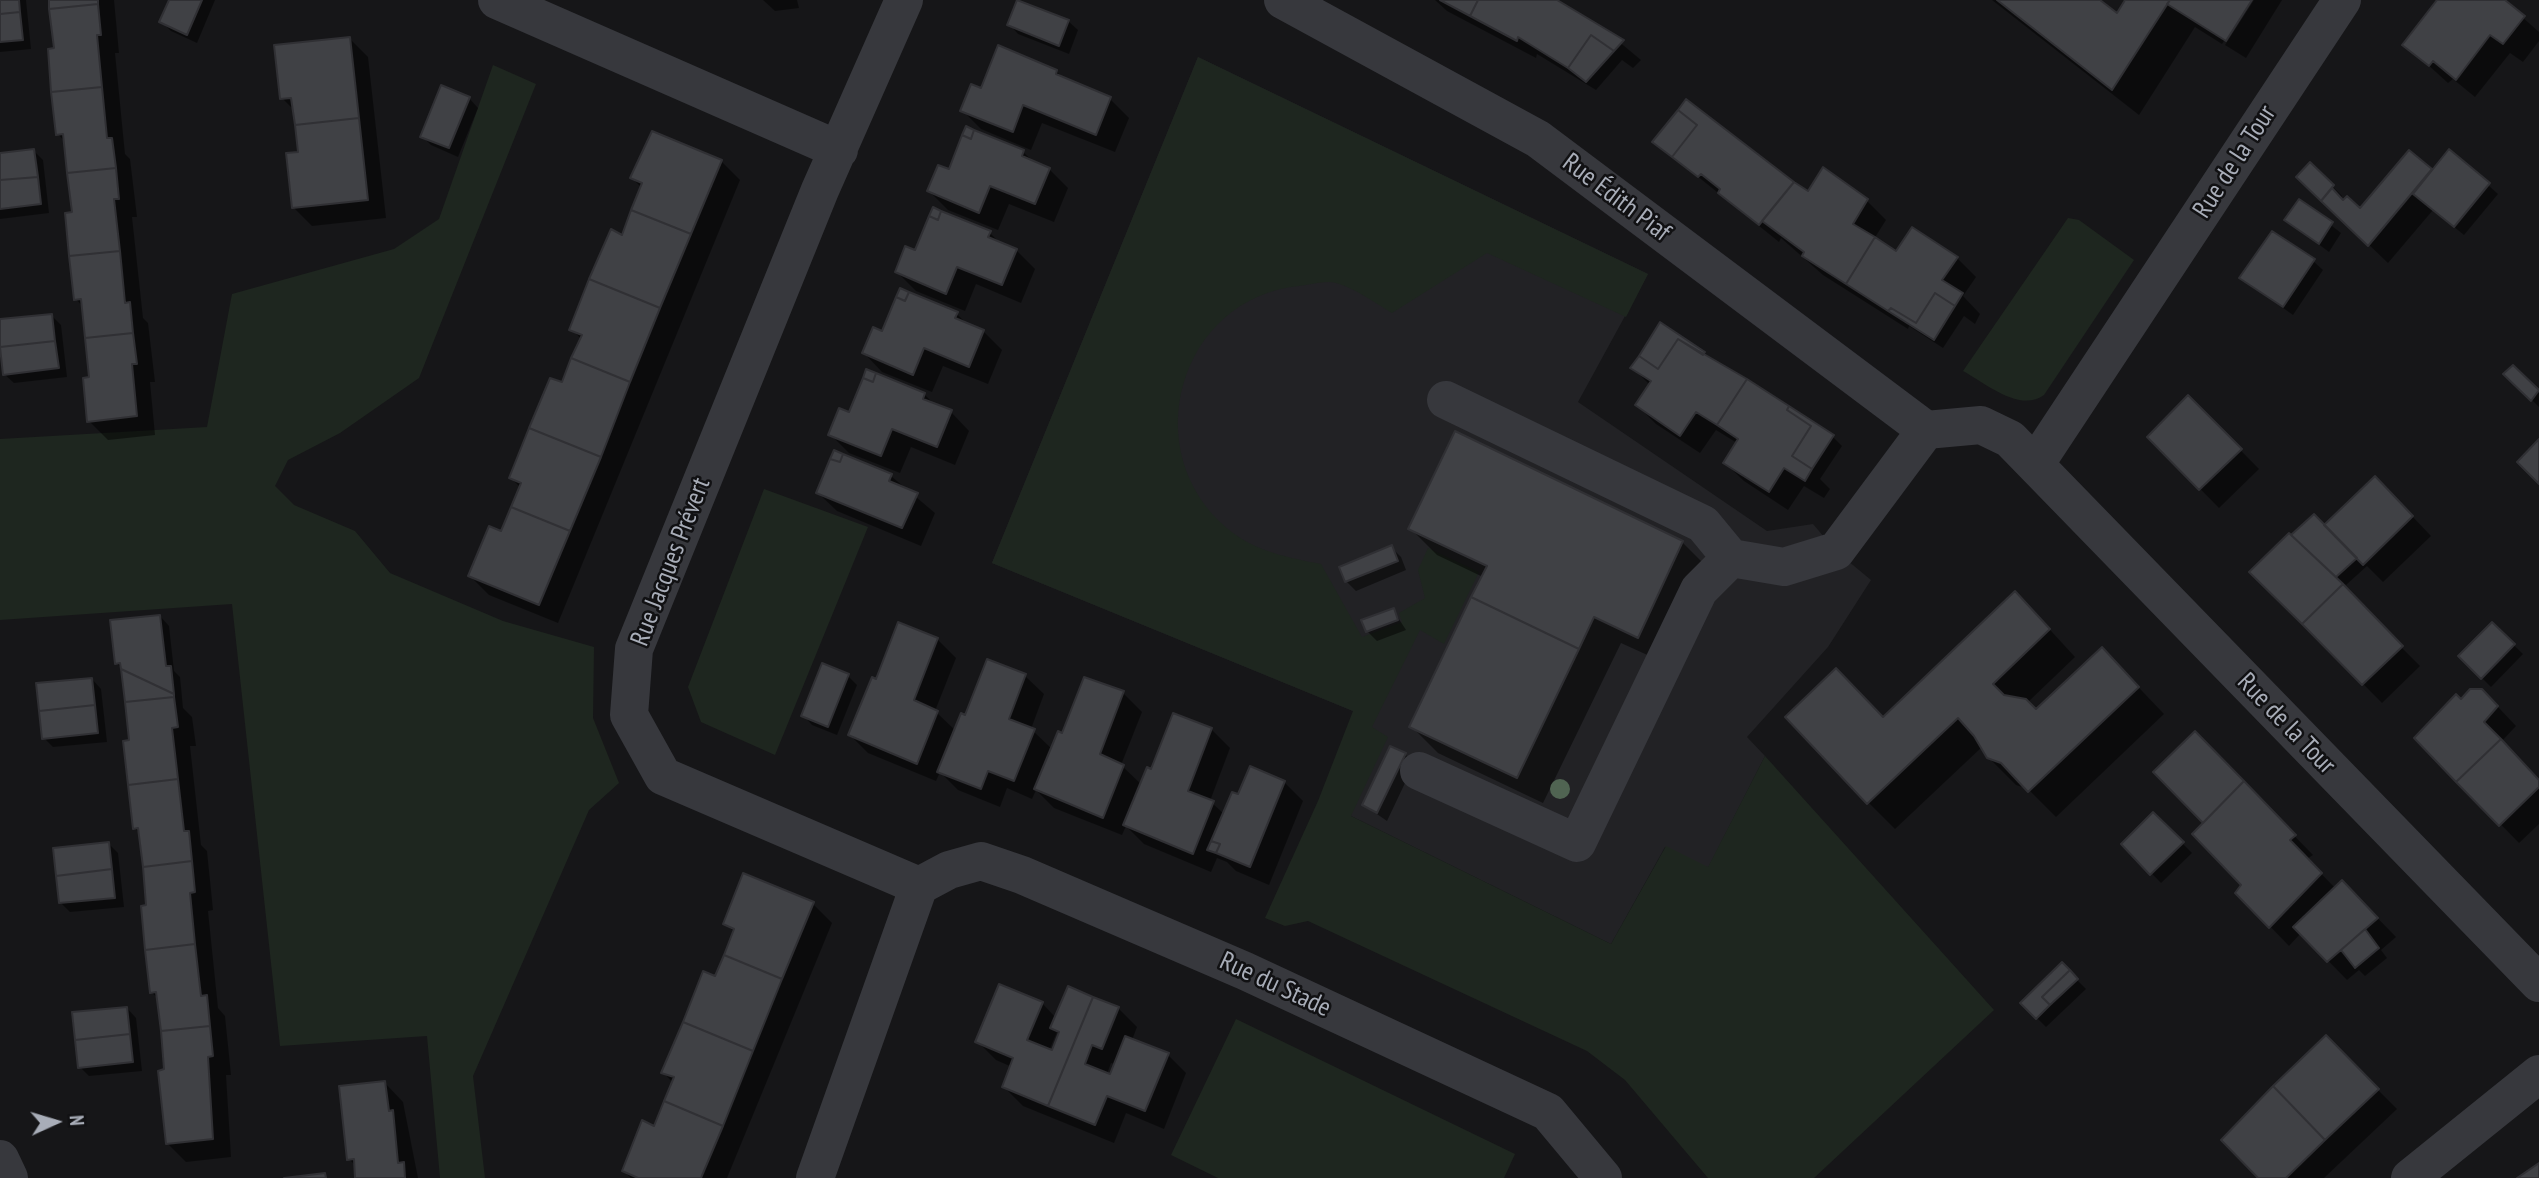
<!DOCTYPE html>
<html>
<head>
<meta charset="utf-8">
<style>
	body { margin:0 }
	#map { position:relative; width:2539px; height:1178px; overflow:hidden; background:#161618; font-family:"PT Sans Narrow",sans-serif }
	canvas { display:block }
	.north { position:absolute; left:21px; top:1087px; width:70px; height:70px; -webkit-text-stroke:5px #111113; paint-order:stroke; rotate:86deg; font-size:19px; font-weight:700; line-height:28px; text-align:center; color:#a8adb8 }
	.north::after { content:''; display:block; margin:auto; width:24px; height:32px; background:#a8adb8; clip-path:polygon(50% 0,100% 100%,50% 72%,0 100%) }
</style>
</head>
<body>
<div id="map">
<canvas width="2539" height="1178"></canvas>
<div class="north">N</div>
</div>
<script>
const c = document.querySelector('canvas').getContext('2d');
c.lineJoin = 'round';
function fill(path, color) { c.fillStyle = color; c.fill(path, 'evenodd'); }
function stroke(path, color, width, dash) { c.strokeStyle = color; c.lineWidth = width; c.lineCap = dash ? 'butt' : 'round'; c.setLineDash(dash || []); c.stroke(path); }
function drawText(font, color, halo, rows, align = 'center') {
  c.font = font + ' "PT Sans Narrow",sans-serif'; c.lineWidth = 5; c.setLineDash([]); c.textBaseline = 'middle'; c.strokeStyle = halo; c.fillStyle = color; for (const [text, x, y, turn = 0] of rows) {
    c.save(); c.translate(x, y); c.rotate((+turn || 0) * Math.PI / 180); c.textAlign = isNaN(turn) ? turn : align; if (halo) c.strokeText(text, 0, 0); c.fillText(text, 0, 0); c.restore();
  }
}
const built = new Path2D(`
	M1198,57L1648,274L1578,402L1767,531L1813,524L1836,551L1871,580L1828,647L1747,737L1765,756L1708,868L1665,847L1611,944L1351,816L1353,711L992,563Z`);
const green = new Path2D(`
	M1198,57L1648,274L1626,317L1487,253L1392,313C1375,303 1355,288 1336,283C1326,280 1310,285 1299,286C1179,298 1135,452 1228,529C1254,551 1289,558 1321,564L1362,637L1402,622L1399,613L1425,598L1418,570L1428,548L1479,572L1444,644L1420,630L1372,727L1388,737L1351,816L1611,944L1666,846L1708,867L1765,756L1994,1010L1814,1178H1708L1625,1080L1587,1051L1308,921L1285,926L1265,918L1318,801L1353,711L992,563Z
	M493,65L536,84L419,378L340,433L288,460L275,486L294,505L355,531L390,573L503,621L594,647L593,718L619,783L589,810L473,1076L485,1178H440L427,1036L280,1046L232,604L0,620V439L207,427L232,294L394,249L439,219Z
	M2068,218L2079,220L2134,260L2044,395C2020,413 1985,383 1963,371Z
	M764,489L868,527L775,755L701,722L688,687Z
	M1236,1019L1515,1154L1504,1178H1218L1171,1155Z`);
const shadow = new Path2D(`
	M0,0H26L31,49L0,52Z
	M51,0H114L119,53H115L125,154L130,159L137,217H132L143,318L148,323L155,382H150L155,435L108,440L89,421L91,378L83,307L76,299L74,214L65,142L58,134L56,50Z
	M171,0H215L197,43L171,31L162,22Z
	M763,0H797L799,8L775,11Z
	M1435,0H1553L1599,25L1641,60L1633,68L1622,60L1596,90L1537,54L1536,58L1447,11Z
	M1992,0H2097L2117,16L2127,0H2250L2222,44L2195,27L2139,115Z
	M2254,0H2282L2246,58L2225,45Z
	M2439,0H2503L2539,32V41L2523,62L2510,53L2475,97L2453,79L2448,83L2405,44Z
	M1019,1L1068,21L1078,30L1069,54L1018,34L1009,24Z
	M349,38L368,57L386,218L312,226L293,207L300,154L295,111L282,98Z
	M1056,71L1066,80L1110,99L1129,118L1115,152L1042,123L1031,150L981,129L962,110L982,91Z
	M469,98L478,108L458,157L431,145L422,136Z
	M1655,142L1809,193L1824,170L1867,201L1886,220L1874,239L1896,254L1912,230L1957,258L1976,277L1963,296L1980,314L1975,324L1964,316L1943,348L1909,326L1908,329L1823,275L1781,238L1779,242Z
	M34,151L43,160L49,213L0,219V155Z
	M1023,152L1035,163L1049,169L1068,188L1054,222L1009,204L998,230L948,210L929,191L950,172Z
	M2409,152L2433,172L2488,185L2498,194L2464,235L2433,210L2388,263L2298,177L2310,164L2342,196L2340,199L2360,210Z
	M721,161L740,180L558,623L489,595L470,576L502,533L521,488L511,478L563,385L582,340L572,329L623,237L642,188L632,178Z
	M2300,201L2341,233L2329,252L2286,220Z
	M990,233L1001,244L1016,250L1035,269L1021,303L976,284L965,311L916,291L897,272L916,252Z
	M2313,261L2323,270L2293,315L2241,278Z
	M957,314L968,325L983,331L1002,350L988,384L943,366L932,392L882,372L864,353L883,333Z
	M52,316L61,325L67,377L14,383L4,374L0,321Z
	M1704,353L1833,437L1842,446L1820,479L1830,489L1824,498L1804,486L1788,510L1744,481L1725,463L1737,443L1716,430L1700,453L1656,424L1637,405L1650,385L1633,368Z
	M2513,368L2539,393V407L2506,374Z
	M924,394L936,406L951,412L969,431L955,465L911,447L900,473L849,453L830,434L850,414Z
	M2188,397L2259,469L2219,508L2149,437Z
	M844,457L891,476L935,513L921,546L837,511L818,493Z
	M2394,497L2431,536L2383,582L2367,566L2346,585L2303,545L2301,547L2420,666L2382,703L2252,572L2324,527Z
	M1411,529L1682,542L1709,569L1665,663L1621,643L1543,803L1438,753L1411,726L1483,577L1437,555Z
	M1392,548L1401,557L1406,570L1356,591L1346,581Z
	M1393,610L1406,630L1377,641L1367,631Z
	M160,616L169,626L174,671L180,677L183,708L192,717L196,746H190L201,845L207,851L213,910L208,911L218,1008L225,1016L231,1075H226L231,1157L186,1162L167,1143L166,1071L159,999L151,992L148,907L141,834L134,828L131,742L123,669L116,663Z
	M2041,620L2075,657L2027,703L2036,711L2102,649L2164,714L2056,817L2028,789L2016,785L1988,757L1982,747L1895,829L1868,802L1884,719Z
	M2492,624L2523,654L2491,687L2460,656Z
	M937,639L956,658L935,711L956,731L966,717L988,661L1025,676L1044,694L1031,729L1052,749L1063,735L1123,693L1142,712L1121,765L1142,785L1152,771L1211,729L1230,748L1210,801L1224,814L1239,797L1284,782L1303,801L1269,885L1236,871L1227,862L1217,858L1211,872L1144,844L1126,826L1122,835L1054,808L1036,790L1032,799L1007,788L1000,807L958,790L940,772L936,781L868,753L850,735L877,681Z
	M848,676L857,685L837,735L812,725L803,715Z
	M92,679L101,689L107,742L53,747L44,738Z
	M2482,690L2516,726L2501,742L2539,781V824L2519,843L2416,738L2461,701Z
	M2195,734L2313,855L2307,859L2336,889L2361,901L2396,937L2381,950L2387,958L2365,976L2359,970L2347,980L2301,933L2289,946L2237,892L2243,885L2206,823Z
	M1405,754L1414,764L1387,821L1364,805Z
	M2153,814L2192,853L2161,883L2123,844Z
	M109,844L118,853L124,907L70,912L61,903Z
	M813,904L832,923L727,1178H631L624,1171L655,1128L673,1083L663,1072L715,979L735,933L725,923Z
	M2062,965L2086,989L2046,1027L2022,1003Z
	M1042,1003L1056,1018L1118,1008L1137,1027L1132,1040L1168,1055L1186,1073L1164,1129L1126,1113L1114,1143L1023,1106L1004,1087L1012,1067L996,1060L977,1041ZM1057,1032L1060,1035L1053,1053L1049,1051ZM1111,1063L1115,1064L1111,1076L1107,1074Z
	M127,1008L136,1018L142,1071L89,1076L80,1067Z
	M2326,1038L2397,1109L2324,1178H2260Z
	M385,1083L403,1102L418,1178H357L356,1166L349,1159Z`);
const building = new Path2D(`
	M0,0H19L20,12L0,14Z
	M49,0H98V4L49,9Z
	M169,0H202L187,35L159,22Z
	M1017,0L1069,20L1059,46L1007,25Z
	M1440,0H1478L1470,16Z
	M1478,0H1557L1624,40L1614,51L1591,35L1568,68L1518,37L1517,41L1470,16Z
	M1997,0H2100L2117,13L2125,0H2170L2112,90Z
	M2170,0H2252L2226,41L2167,4Z
	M2437,0H2505L2525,16L2503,44L2490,35L2456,80L2433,61L2429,66L2402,45Z
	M98,4L101,35H97L102,87L51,92L48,49L54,48L49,9Z
	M20,12L23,40L0,42V14Z
	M1591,35L1614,51L1586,82L1568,68Z
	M350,37L359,118L295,125L291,98L280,99L274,45Z
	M998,45L1057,70L1056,74L1111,97L1096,135L1023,105L1013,132L960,111L971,84L981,88Z
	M441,85L470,97L449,148L420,137Z
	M102,87L107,138H112L116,168L67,173L63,134L56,135L51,92Z
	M1686,99L1794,182L1759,225L1718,193L1720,189L1701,174L1698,177L1672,157L1697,125L1678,110Z
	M1678,110L1697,125L1672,157L1652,142Z
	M359,118L368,200L292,208L286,153L298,152L295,125Z
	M966,126L974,130L971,139L962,135Z
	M974,130L1024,150L1022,156L1050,168L1035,204L990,186L979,213L927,191L938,165L949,169L962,135L971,139Z
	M652,131L722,160L691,234L631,210L642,183L630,178Z
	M34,149L38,177L0,180V153Z
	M2449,149L2490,183L2454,227L2413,194Z
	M2409,150L2432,169L2368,246L2321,201L2332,188L2343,200L2347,196L2360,208Z
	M2310,162L2334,185L2321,201L2296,177Z
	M1823,167L1868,199L1853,224L1875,237L1846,284L1802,256L1804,252L1762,221L1794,182L1808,191Z
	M116,168L119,199H114L120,251L69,256L65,213L72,212L67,173Z
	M38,177L41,204L0,209V180Z
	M2299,199L2333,222L2319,244L2284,220Z
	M933,207L941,211L938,220L929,216Z
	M631,210L691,234L660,308L589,279L611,229L622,235Z
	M941,211L991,231L988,237L1017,249L1002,285L957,267L946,294L895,272L905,246L915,250L929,216L938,220Z
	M1912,227L1958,257L1942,280L1963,293L1955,306L1935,293L1916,323L1891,308L1888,311L1846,284L1875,237L1896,251Z
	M2272,231L2315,259L2283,307L2239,278Z
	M120,251L125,303L130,302L133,333L85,338L81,299L74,300L69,256Z
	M589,279L660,308L630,382L571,358L582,335L569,330Z
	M900,288L909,292L905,301L896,297Z
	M909,292L958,312L955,318L984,330L969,367L924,348L913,375L862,353L873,327L882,331L896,297L905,301Z
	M1935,293L1955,306L1934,340L1888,311L1891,308L1916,323Z
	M52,314L55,341L0,347V319Z
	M1660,322L1705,352L1703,355L1678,339L1658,369L1639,356Z
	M133,333L137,364H132L137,416L87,422L83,378L89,377L85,338Z
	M1678,339L1747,379L1717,425L1696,412L1680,436L1635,405L1651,381L1630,368L1639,356L1658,369Z
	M55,341L59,368L3,375L0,347Z
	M571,358L630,382L601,457L529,428L550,378L562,382Z
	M2513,365L2539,390L2531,401L2503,374Z
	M866,369L876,373L873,382L863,378Z
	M876,373L925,393L923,399L952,410L937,447L892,429L881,456L828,435L839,408L849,412L863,378L873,382Z
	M1747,379L1789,406L1787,410L1811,426L1792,456L1812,469L1805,481L1784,468L1769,492L1723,463L1738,439L1717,425Z
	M2188,395L2242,449L2199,490L2147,437Z
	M1789,406L1834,435L1812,469L1792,456L1811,426L1787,410Z
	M529,428L601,457L570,531L511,507L521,483L509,478Z
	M1455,431L1683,541L1638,638L1594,617L1579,649L1471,597L1487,566L1408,529Z
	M2539,439V484L2517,462Z
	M834,450L843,454L840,462L830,459Z
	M843,454L892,474L889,481L918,493L902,528L816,493L830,459L840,462Z
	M2375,476L2413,516L2363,565L2324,525Z
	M511,507L570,531L539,605L468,576L489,526L501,531Z
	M2314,514L2357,558L2336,577L2291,535Z
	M2289,533L2343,584L2302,624L2249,572Z
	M1392,545L1398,561L1345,582L1339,567Z
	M2343,584L2403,646L2362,685L2302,624Z
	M2015,591L2050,629L1993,684L2004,695L2026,699L2036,709L2102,647L2139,687L2028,792L2001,763L1987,758L1974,736L1958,718L1867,804L1785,717L1836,668L1883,717Z
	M1471,597L1579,649L1517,778L1409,727Z
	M1394,608L1398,620L1366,632L1361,620Z
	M160,615L166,666H171L174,694L121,669L120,663L115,664L110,620Z
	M898,622L938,638L914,700L938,711L917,764L848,735L872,677L876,679Z
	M2492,622L2515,644L2481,679L2458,656Z
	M987,659L1026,674L1009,719L1035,729L1014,781L988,771L981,789L937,772L961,713L965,715Z
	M822,663L849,674L828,727L801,716Z
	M121,669L174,694V697L125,702Z
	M1084,677L1124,691L1100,754L1124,765L1103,818L1034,789L1058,731L1062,733Z
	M92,678L95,705L39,711L36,683Z
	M2470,689H2482L2498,706L2484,722L2501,739L2456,782L2414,738L2456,694L2461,699Z
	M174,697L178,727L172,728L178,779L128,785L123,741L129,740L125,702Z
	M95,705L98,733L42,739L39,711Z
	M1173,713L1212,728L1188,791L1214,801L1193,854L1123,825L1147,767L1151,769Z
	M2195,731L2244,781L2203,823L2153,772Z
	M2501,739L2539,780V787L2499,826L2456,782Z
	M1390,746L1406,753L1377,813L1362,805Z
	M1250,766L1285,781L1250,867L1216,853L1220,844L1211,841L1232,792L1238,794Z
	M178,779L184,831H189L192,861L143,867L138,828L133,829L128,785Z
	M2244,781L2296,835L2290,840L2322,873L2269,928L2235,893L2241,885L2192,834Z
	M2153,812L2184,842L2150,875L2121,844Z
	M1211,841L1220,844L1216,853L1207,850Z
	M109,842L112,869L56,876L53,848Z
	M192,861L195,892L190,893L195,944L145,950L141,906L146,905L143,867Z
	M112,869L115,898L59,903L56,876Z
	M743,873L814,902L782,979L724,955L734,929L723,924Z
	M2342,880L2378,918L2327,962L2293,927Z
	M2365,929L2379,948L2355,968L2341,950Z
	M195,944L201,996L207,995L210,1026L161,1031L156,992L150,993L145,950Z
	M724,955L782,979L753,1051L683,1022L703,971L715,976Z
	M2062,962L2070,970L2042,997L2050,1005L2036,1019L2020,1003Z
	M2070,970L2078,979L2050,1005L2042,997Z
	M999,984L1043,1002L1027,1040L1052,1050L1059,1032L1050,1028L1068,986L1093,997L1048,1106L1002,1087L1013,1058L975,1042Z
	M1093,997L1119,1007L1102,1049L1092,1045L1085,1064L1110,1074L1125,1036L1169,1053L1145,1111L1107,1096L1095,1125L1048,1106Z
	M127,1007L130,1034L75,1040L72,1012Z
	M683,1022L753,1051L723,1126L664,1101L674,1077L661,1073Z
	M210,1026L213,1056L208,1057L213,1139L166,1144L158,1071L164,1069L161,1031Z
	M130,1034L133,1062L78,1068L75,1040Z
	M2326,1035L2379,1089L2325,1140L2273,1086Z
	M385,1081L389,1111L393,1110L398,1163L404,1162L405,1178H355L354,1159L347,1160L339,1086Z
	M2273,1086L2325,1140L2286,1178H2258L2221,1140Z
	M664,1101L723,1126L701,1178H638L622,1171L642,1120L654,1126Z
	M2539,1163V1178H2517Z
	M325,1173L326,1178H284Z`);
const minor = new Path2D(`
	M497,0L839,150
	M1283,0L1538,139L1926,430
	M1446,400L1703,524L1731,558L1784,567L1836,551L1926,430L1981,425L2010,439L2539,983
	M2036,463L2342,0
	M1419,771L1577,843L1699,590L1731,558
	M919,886L949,870L981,861L1022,875L1245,971L1548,1112L1603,1178
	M0,1159L9,1178
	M815,1178L919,886L663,776L629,715L634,649L820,190L904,0
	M2410,1178L2539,1074`);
const trees = [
	[1560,789]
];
const streetNames = [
	["Rue de la Tour",2235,162,-57],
	["Rue Édith Piaf",1616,198,37],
	["Rue Jacques Prévert",671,562,-69],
	["Rue de la Tour",2286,724,46],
	["Rue du Stade",1275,985,25]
];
fill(built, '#222225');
fill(green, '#1e261f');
fill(shadow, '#0007');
fill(building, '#404145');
stroke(building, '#303034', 2);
stroke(minor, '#37383d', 38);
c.fillStyle = '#506452';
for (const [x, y] of trees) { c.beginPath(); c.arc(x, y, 10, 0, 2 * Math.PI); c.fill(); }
drawText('26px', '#a8adb8', '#111113', streetNames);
</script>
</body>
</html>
